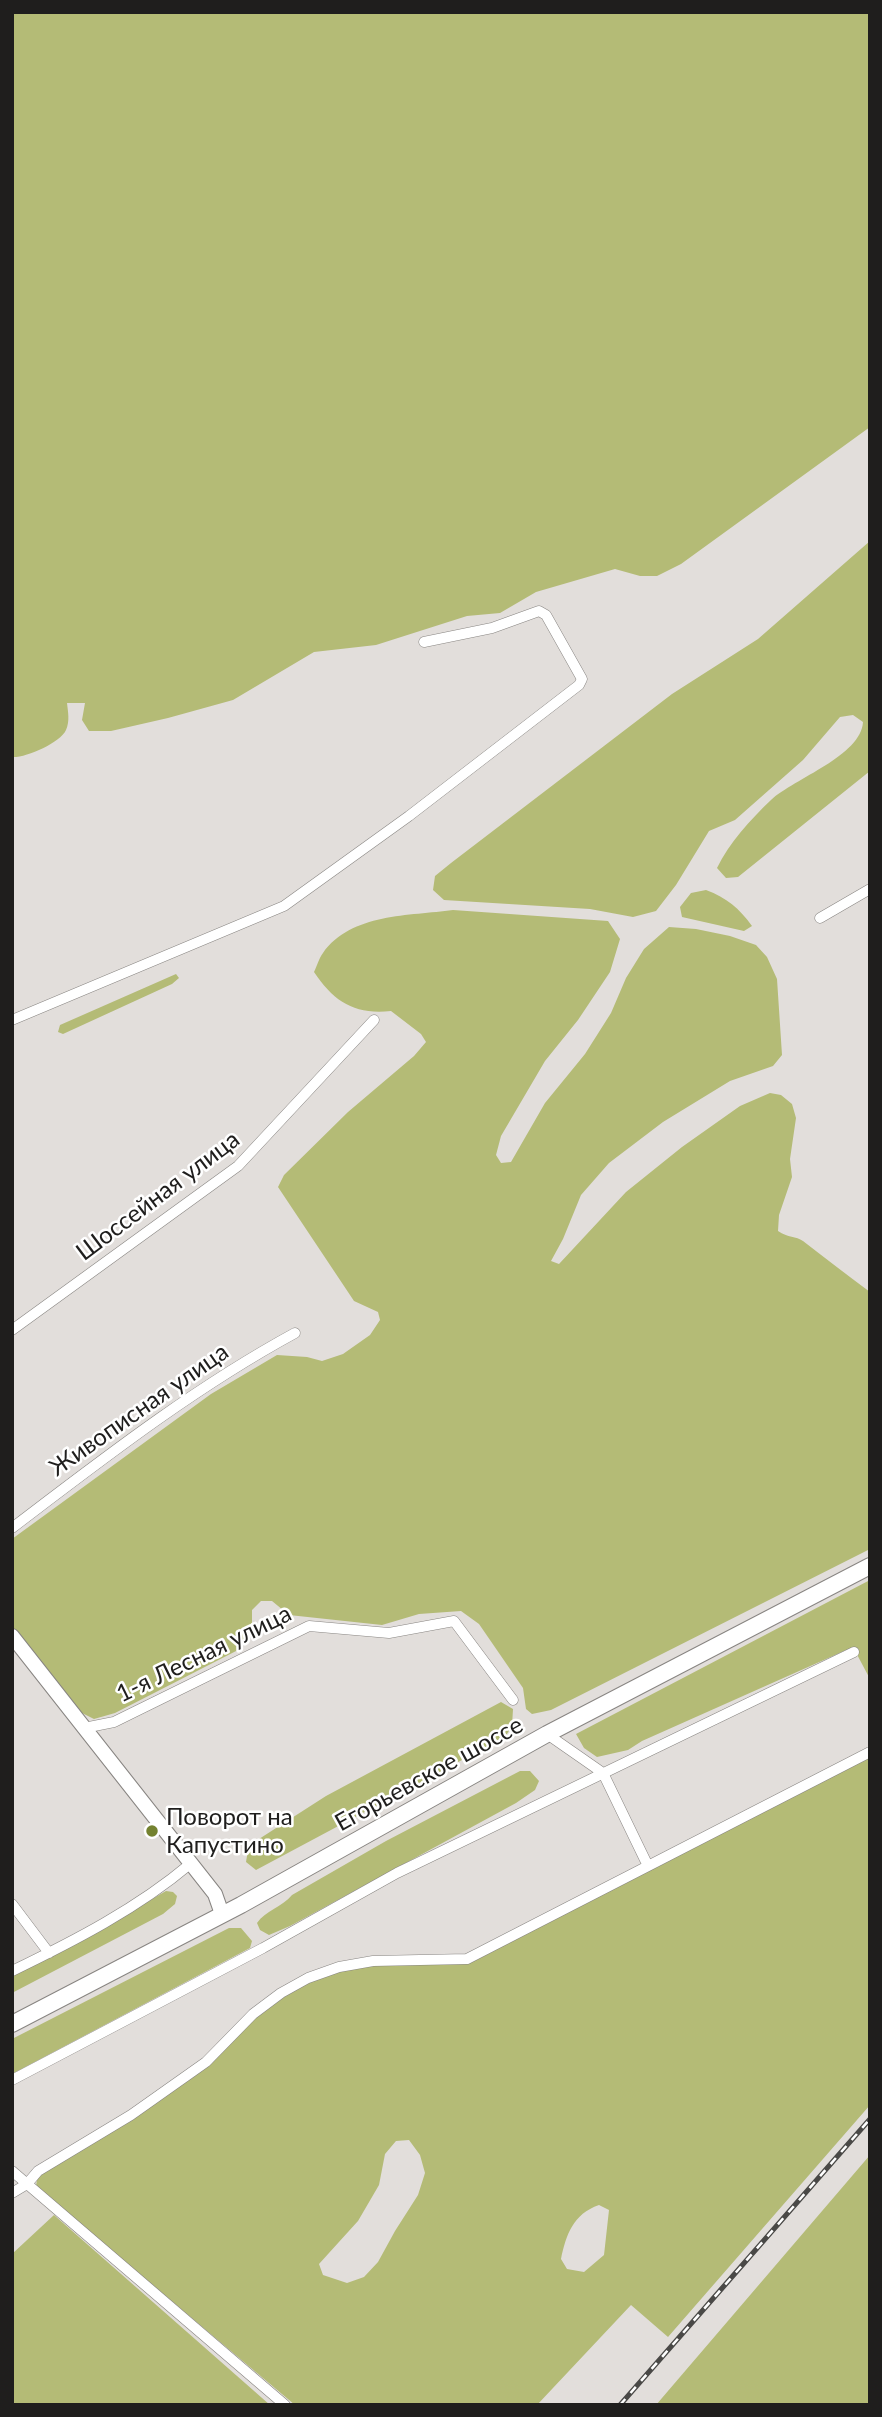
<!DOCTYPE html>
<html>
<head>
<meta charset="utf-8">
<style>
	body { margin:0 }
	#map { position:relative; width:882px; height:2417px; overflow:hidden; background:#e2dedb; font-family:Lato,sans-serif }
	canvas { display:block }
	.frame { position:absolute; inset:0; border:14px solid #1f1e1d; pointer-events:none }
</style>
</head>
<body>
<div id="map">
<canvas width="882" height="2417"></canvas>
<div class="frame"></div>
</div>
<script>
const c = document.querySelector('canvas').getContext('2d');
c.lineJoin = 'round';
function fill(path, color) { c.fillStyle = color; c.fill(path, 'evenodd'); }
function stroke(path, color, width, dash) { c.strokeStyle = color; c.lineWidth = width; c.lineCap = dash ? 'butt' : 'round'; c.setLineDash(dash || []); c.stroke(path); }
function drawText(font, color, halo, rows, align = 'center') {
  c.font = font + ' Lato,sans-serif'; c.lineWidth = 5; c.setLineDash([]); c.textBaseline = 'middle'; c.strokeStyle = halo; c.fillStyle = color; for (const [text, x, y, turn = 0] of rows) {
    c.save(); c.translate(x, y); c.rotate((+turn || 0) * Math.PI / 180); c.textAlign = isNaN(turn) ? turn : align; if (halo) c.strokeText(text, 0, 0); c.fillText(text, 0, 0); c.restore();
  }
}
const green = new Path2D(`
	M12,12H870V427L681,564L657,576H640L615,569L536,592L500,613L467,616L376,645L314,652L233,700L168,718L111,731H89L82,720L85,703H67C68,712 70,721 66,730C60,743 26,758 12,757Z
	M870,541V771L738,877L726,878L717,868C729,843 751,819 771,800C795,778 861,756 863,722L853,715L840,717L803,760L735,820L709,831L676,885L656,911L633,917L590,909L444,900L433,890L435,876L451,863L672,694L758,639Z
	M706,890C727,898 739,908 752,926L744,931L682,917L680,907L691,893Z
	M453,910L608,921L620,939L610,972L578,1020L545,1061L501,1136L496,1155L501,1163L511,1162L545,1103L585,1054L611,1013L626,978L644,949L669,927L696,929L730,936L756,945L767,957L777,979L782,1055L773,1066L730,1081L663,1122L609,1163L581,1195L563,1239L551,1261L559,1264L626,1192L682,1147L740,1106L770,1093L781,1095L792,1104L796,1118L790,1159L792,1177L779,1215L778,1231C788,1238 796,1236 803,1241C825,1258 847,1275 870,1292V1549L551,1710L532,1714L526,1709L523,1688L479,1624L461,1611L419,1614L382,1625L289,1615L272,1601H261L252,1610V1634L240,1649L115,1713L94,1719L80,1712L12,1627V1539L211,1394L277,1355L307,1357L322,1361L343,1354L370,1335L380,1320L378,1312L354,1301L278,1187L284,1175L348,1112L414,1056L426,1042L421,1034L391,1011C355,1015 334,1002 314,972C317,966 319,958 323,953C351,913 410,916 453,910Z
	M176,974L179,978L172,984L63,1034L58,1032L60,1025Z
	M870,1580V1679L853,1647L642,1741L628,1750L597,1757L584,1748L576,1734Z
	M501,1702L513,1709L512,1726L505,1737L256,1870L246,1862L248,1850L259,1839L326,1796Z
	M870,1755V2105L668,2337L631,2305L537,2405H295L36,2187L37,2179L49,2168L136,2115L286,1993L312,1979L373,1963L468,1962ZM409,2140L420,2155L425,2173L418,2195L395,2231L378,2262L364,2277L347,2283L323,2275L319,2264L358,2221L379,2185L385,2154L396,2141ZM599,2205L609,2210L604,2255L584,2272L567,2269L561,2259C566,2235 573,2214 599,2205Z
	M520,1771H530L539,1781L535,1790L516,1803L290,1926L269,1935L260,1930L257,1923C265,1911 282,1907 292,1895L386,1841Z
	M166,1891L173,1892L177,1896L175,1904L163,1914L12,1993V1975L58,1953Z
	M229,1928H241L252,1941L250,1948L12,2074V2039Z
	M870,2155V2405H656Z
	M54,2215L270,2405H12V2254Z`);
const street = new Path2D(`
	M820,918L870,889
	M12,1020L284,906L409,816L579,685L582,679L546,615L539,611L492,628L424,642
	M12,1330L238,1166L374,1020
	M12,1528C104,1458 194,1388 295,1333
	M84,1728L114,1722L309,1626L389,1633L454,1621L513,1700
	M547,1734L603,1773L648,1866
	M12,1904L49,1953
	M12,1971C74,1941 138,1908 190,1864
	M12,2080L263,1948L397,1873L854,1652
	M12,2171L285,2405
	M12,2193L27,2184L38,2171L131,2115L206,2062L253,2014L281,1993L308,1978L339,1967L373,1961L467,1959L870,1752`);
const secondary = new Path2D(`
	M12,1636L215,1894L222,1914`);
const primary = new Path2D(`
	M12,2024L241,1905L547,1734L870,1566`);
const rail = new Path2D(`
	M620,2405L870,2119`);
const markers = [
	[152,1831,7,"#748230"]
];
const streetNames = [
	["Шоссейная улица",158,1196,-37],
	["Живописная улица",139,1410,-35],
	["1-я Лесная улица",204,1654,-26],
	["Егорьевское шоссе",429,1774,-29]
];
const poiNames = [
	["Поворот на",166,1817],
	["Капустино",166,1845]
];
fill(green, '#b4bb76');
stroke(street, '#888582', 11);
stroke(secondary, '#888582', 16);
stroke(primary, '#888582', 18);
stroke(street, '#fff', 10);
stroke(secondary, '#fff', 14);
stroke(primary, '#fff', 16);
stroke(rail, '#4a4947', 5);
stroke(rail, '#fff', 2.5, [8]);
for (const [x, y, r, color] of markers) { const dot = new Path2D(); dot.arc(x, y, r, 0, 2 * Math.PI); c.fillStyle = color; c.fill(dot); stroke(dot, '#fff', 2.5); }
drawText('24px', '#1f1e1d', '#fff', streetNames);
drawText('24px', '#1f1e1d', '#fff', poiNames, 'left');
</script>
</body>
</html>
